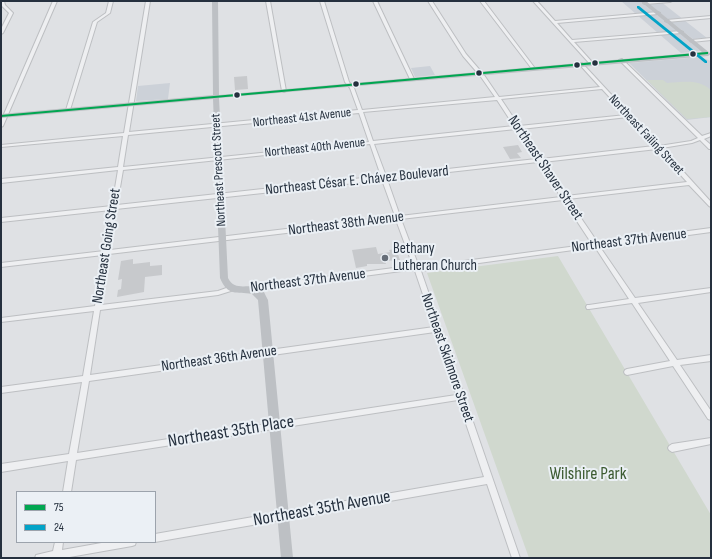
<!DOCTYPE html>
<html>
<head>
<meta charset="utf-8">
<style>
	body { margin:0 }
	#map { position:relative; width:712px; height:559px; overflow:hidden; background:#dfe1e4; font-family:"Sofia Sans Condensed",sans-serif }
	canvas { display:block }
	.frame { position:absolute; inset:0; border:2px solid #25303e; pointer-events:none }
	.legend { position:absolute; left:16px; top:491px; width:140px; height:52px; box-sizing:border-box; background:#ebf0f5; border:1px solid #9ca3ac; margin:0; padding:5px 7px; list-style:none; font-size:12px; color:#25303e }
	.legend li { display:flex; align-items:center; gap:8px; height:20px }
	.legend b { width:20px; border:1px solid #9ca3ac }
</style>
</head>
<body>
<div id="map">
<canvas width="712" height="559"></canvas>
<div class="frame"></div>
<ul class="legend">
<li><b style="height:5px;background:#00a651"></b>75</li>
<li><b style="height:5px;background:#02a3c7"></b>24</li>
</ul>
</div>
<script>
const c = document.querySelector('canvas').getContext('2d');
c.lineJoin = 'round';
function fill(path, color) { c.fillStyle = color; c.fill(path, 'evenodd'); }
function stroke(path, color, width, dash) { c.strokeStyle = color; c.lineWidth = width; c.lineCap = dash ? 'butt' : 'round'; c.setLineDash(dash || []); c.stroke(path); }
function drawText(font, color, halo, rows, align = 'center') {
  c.font = font + ' "Sofia Sans Condensed",sans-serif'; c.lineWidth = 4; c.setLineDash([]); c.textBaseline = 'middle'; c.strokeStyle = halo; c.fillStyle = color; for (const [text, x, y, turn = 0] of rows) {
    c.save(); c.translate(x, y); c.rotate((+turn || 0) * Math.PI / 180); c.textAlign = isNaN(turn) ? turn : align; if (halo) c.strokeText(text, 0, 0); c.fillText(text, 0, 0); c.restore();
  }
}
const built = new Path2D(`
	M621,1H640L701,51L681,53Z
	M645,1H660L707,38L693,39Z
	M700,57L711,61V117L687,120L629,63Z
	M430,66L435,75L415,77L411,68Z
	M170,83L168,99L136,101L138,86Z`);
const green = new Path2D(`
	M647,80H663L667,83C684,82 698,79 711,90V117L687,119Z
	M558,256L711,515V558H529L427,273Z`);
const building = new Path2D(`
	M247,76L248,89L235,90L234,77Z
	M518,145L522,152L517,153L521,158L510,159L503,147Z
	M376,247L378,254L390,252L389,250L396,249L400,260L385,261L386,264H367V266L356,268L352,250Z
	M133,259V264L150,262V266L162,265V275L145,277L144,292L117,297L118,290L121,289L122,279L118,280L121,261Z`);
const street = new Path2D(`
	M1,1H4L5,5L13,13L3,33L1,34V29L9,13L1,5Z
	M53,1H57L3,126L1,127V121Z
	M109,1H113L110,13L97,22L70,110L66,111V110L93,22L106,13Z
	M146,1H150L129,132L358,110L350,88L345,82L320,1H324L349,82L354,88L362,110L495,97L481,77L463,56L428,1H432L466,54L484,75L499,97L600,87L580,65V63H582L659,146L691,141L698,138L619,60L622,59L702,136L711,133V136L704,139L711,145V149H709L700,140L692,143L662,148L711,202V207L709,206L689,185L568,199L598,243L711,228V232L600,247L635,298L711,288V292L638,303L677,360L711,355V361L680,365L711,411V420L708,419L673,366L627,375L625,374L624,372L625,370L627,369L670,361L632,303L589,309H587L586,307L587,305H589L629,299L595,247L421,271L520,558H512L487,484L155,542H154L155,534L484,477L458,400L76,460L71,492H63L68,461L1,472V464L69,454L82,382L1,393V387L83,376L94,311L1,322V318L95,306L103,255L1,267V263L104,251L111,210L1,222V218L112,206L118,170L1,183V179L118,167L123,136L1,147V145L124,133ZM602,89L626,115L519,126L501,99ZM497,100L514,126L373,141L363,112ZM359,113L369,142L123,167L128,135ZM628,117L654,146L541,159L521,129ZM516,129L536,159L386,176L374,144ZM370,144L381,176L117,205L123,170ZM657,149L687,182L566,196L543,162ZM538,162L561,197L400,216L387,179ZM382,180L395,216L110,250L116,209ZM563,200L592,244L419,267L401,219ZM396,220L413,266H409L264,285L254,288L253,290L254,292H256L265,289L409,270L415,271L434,327L90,375L100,310L218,295L234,290L235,288L232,286L218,291L101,305L109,254ZM435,332L456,395L77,453L89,381Z
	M266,1H270L286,91L284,92L282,91Z
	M373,1H377L414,79L413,80L410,79Z
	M480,1H484L534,67V69H532Z
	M533,1H537L555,21L658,12L660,13L658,14L557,23L572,40L681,31L683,32L681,33L574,42L592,62V64H590Z
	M657,1H672L670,2L645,4L643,3L645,2Z
	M711,16V18L667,22L665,21L667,20Z
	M711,38V40L692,42L690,41L692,40Z
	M711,438V444L672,452L669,450L668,448L669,446L672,444Z
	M55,542H63L62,550L107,542H136L135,545L132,546L64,558H35L36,555L53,551Z`);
const secondary = new Path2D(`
	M212,1H218L219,95L702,52L640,1H646L711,54L708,56L219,98L228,278C236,294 252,280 263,291C265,293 266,297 268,300L293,558H281L258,300L252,294C236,291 228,297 220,278L213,99L1,118V114L213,95Z`);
const bus1 = new Path2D(`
	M707,52H708V54L1,117V115Z`);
const bus2 = new Path2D(`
	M637,6H639L707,61V63H705L637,8Z`);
const markers = [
	[693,54,3.5,"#25303e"],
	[595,63,3.5,"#25303e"],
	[577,65,3.5,"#25303e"],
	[479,73,3.5,"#25303e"],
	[356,84,3.5,"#25303e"],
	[237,95,3.5,"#25303e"],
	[385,258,4,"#666e78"]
];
const farStreetnames = [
	["Northeast 41st Avenue",302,118,-6],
	["Northeast Failing Street",646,135,47],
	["Northeast 40th Avenue",315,148,-6],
	["Northeast Prescott Street",219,170,-93]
];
const streetNames = [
	["Northeast Shaver Street",545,168,56],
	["Northeast César E. Chávez Boulevard",357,181,-6],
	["Northeast 38th Avenue",346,224,-7],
	["Northeast 37th Avenue",629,241,-7],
	["Northeast Going Street",107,246,-81],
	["Northeast 37th Avenue",308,281,-7],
	["Northeast Skidmore Street",447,358,71],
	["Northeast 36th Avenue",219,359,-8]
];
const poiNames = [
	["Bethany",393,249],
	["Lutheran Church",393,266]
];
const nearStreetnames = [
	["Northeast 35th Place",231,432,-9],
	["Northeast 35th Avenue",322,509,-10]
];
const nearParknames = [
	["Wilshire Park",588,474]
];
fill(built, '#ccd1d8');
fill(green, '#d0d8ce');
fill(building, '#c7c9cc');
stroke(street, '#bdbfc2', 2);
fill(street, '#eeeff1');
fill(secondary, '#bdc0c4');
fill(bus1, '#00a651');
fill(bus2, '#02a3c7');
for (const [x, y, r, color] of markers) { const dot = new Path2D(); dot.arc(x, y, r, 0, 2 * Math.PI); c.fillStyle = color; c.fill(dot); stroke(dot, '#ebf0f5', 1.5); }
drawText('13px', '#25303e', '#ebf0f5', farStreetnames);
drawText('15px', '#25303e', '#ebf0f5', streetNames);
drawText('15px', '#25303e', '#ebf0f5', poiNames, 'left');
drawText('18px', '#25303e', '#ebf0f5', nearStreetnames);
drawText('18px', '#3c5b31', '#ebf0f5', nearParknames);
</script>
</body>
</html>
